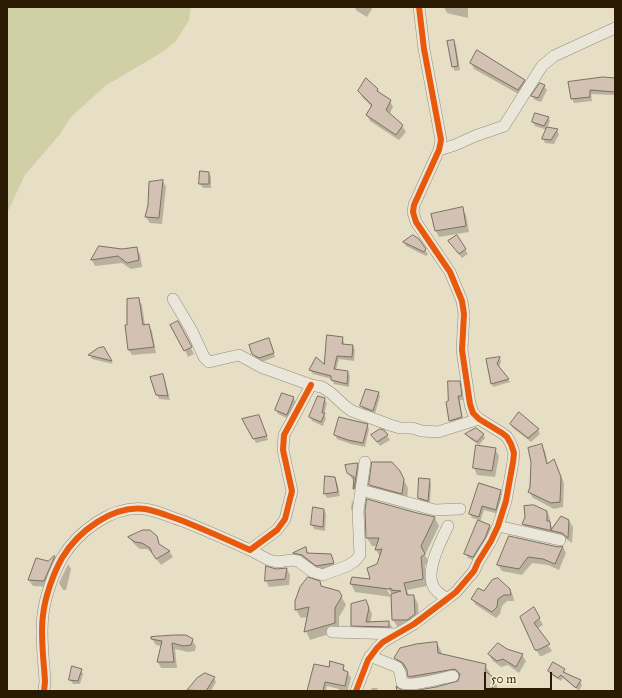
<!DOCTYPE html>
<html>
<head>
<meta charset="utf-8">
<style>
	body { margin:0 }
	#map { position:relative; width:622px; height:698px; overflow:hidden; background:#e6dec5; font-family:"IM FELL Great Primer",serif }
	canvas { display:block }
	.frame { position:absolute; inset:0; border:8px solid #2b1b02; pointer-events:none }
	.scale { position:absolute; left:484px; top:672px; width:68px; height:18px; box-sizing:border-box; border:2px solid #2b1b02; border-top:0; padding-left:5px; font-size:12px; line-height:14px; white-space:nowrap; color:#2b1b02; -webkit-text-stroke:3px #f8eed0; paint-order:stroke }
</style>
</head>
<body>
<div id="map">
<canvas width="622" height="698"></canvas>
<div class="frame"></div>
<div class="scale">50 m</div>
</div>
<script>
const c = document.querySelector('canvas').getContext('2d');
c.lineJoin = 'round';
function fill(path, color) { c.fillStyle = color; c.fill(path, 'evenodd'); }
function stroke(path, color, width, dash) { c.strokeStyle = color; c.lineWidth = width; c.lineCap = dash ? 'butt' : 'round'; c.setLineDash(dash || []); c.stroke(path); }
const green = new Path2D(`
	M7,7H191L189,20L176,41L164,51L105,86L70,118L60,134L25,175L7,213Z`);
const shadow = new Path2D(`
	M354,7H373L367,17L357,11Z
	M444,7H468V18L447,13Z
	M453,41L456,45L460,70L455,71L453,67Z
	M471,63L524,80L528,87L522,96L474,69Z
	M615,79V95L591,94L592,101L574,103L572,99L570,83Z
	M367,80L378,90L381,95L390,101L393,107L389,115L402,126L406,132L399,140L370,121L367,115L372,107L362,97L359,91Z
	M544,86L547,90L541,102L535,100L532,96Z
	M548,118L550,121L547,128L557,130L559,134L554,144L545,143L543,139L547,130L535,126L533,122Z
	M209,173L211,177V188H203L200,184Z
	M163,181L166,187L162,224L150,223L146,217Z
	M462,208L466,215L469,232L439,237L436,231Z
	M456,237L468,254L462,258L452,245Z
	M404,242L425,250L428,254L426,256L406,246Z
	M136,248L140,254L142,267L131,269L122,263L95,266L92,260L122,250Z
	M138,299L142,305L145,325H148L152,331L156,353L132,355L129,350Z
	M181,329L194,354L188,357L185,350Z
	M342,338L344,342V345L353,346L355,350L354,361L339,359L336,370L348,372L350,376L349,387L334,384L332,379L313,374L310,370L325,365Z
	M271,344L275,357L262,362L256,358L253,354Z
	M103,348L113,364L92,359L90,355L99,349Z
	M499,358L501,361L499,368L510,382L493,387L492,384L487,360Z
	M162,376L165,380L170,400L159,399L157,395Z
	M459,382L461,386L463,400H460L463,421L452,425L450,421L447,403L449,402Z
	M378,392L380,396L375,414L363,410L361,406Z
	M293,398L296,402L289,419L278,414L276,410Z
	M324,399L327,403L324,415L326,418L323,426L312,421L310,417Z
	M519,413L538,430L540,434L531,442L513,428L511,424Z
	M259,416L268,440L256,443L244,419Z
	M367,425L369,429L365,447L351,444L337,439L335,435Z
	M383,431L390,440L380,446L375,439Z
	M467,434H483L485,438L479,445L469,438Z
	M541,445L545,451L548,465L557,466L564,483L563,507L554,509L533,498L529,492L532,462Z
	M477,447L495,449L499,456L495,477L477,475L474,468Z
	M356,464L361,472L359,497L354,488L355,483L348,473Z
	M399,471L408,488L407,502L375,493L370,485Z
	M334,478L337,482L340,496L327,498L325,494Z
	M429,480L431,484L430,504L421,502L419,498Z
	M500,491L503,495L498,514L484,510L480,522L490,526L492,530L475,561L468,558L466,554L479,520L472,518L470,514Z
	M352,501L357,509L356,520L351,509Z
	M324,510L326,514L325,531L314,529L312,524Z
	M547,512L550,518V524L553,529L569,521L573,527L572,543L566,539L526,530L523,524Z
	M417,514L435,518L439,526L425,555L429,562L425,565L427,586L407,590L409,596H414L418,604L419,622L398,628L393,620L392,595L386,585L385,586L391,597L355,592L351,584L372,580L381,558L376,550L377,546H372L367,538Z
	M156,537L161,547L169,551L173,557L161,565L152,553L147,549H140L133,543L130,538Z
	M563,547L566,553L559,570L548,565L532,563L522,575L502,571L498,565Z
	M306,549L309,555H330L336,568L320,571L297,558L294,553Z
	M54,557L58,563L48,587L33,586L29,580Z
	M68,564L71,569L66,590H63L59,583Z
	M287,569L290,575L289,585L269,587L266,581L276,570Z
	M319,582L322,587L341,596L346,605L339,617V631L310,640L306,631L308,617L301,618L296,610V601Z
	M510,589L513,596L514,601H507L502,606L500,614L496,618L476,605L472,599L484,592Z
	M366,601L372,614L370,623L388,622L392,627V632L355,631L352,625Z
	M534,609L543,625L537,629L552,651L542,656H540L536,650L521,618Z
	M152,639L192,640L196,646L195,651L188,652L175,649L177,668H161L158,662L162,646L156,645Z
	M437,643L441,651L442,655L485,665L490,673V676L492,678L497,686V691H417L455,684L459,682L461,678L457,677L414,685L409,677L408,671L400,666L395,658Z
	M506,650L522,655L526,661L519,673L508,665L501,667L493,661L489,655Z
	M343,666L346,672L348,673L351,678L348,689L350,691H338L339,689L327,686L326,691H308L329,668Z
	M81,670L83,674L80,684H73L70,680Z
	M564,670L566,674L580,681L582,685L579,691L563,678L561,681L551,675L549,671Z
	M214,678L216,682L211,691H189L188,690Z
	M371,688H377L379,691H372Z
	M553,690L554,691H538Z`);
const building = new Path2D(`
	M454,40L458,66L452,67L447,41Z
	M477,50L525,80L518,90L470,63Z
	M603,77L615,78V92L590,90V97L571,99L568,82Z
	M366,78L378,89L377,91L391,100L386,110L403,125L396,135L366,115L372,105L358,91Z
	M540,83L545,85L538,98L531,96Z
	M535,113L549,117L544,126L532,122Z
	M547,127L558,129L551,140L542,139Z
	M200,171L209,172V184H199Z
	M163,180L159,218L145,217L148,205L149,182Z
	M463,207L466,226L435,231L431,214Z
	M413,235L419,239L426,249L424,252L403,242Z
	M457,235L466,249L459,254L448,241Z
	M99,246L122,249L137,247L139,260L127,263L118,256L91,260Z
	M139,298L143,325L149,324L154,347L128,350L125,325H127V299Z
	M178,321L192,347L184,351L170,325Z
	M327,335L343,337L342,344L353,345L352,357L337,356L334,369L348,371L347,384L331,380V376L309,370L316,357L324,364Z
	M269,338L274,353L259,358L252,354L249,345Z
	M104,347L112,361L88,355L98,348Z
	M500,357L497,364L509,379L491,384L486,359Z
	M163,374L168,396L156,395L150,377Z
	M448,381H460L462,396H458L462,417L449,421L446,402L448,401Z
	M366,389L379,392L373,411L360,406Z
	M282,393L294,397L287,415L275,410Z
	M318,396L325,398L322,413H325L321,422L309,417Z
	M519,412L539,429L528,438L510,424Z
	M259,415L267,436L253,439L242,419Z
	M339,417L368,424L363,443L348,440L334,435Z
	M476,428L484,434L477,442L465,434Z
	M380,429L384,430L388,435L377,442L371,435Z
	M542,444L547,464L554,459L561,477L560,502L551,503L528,492L530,487L531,462L528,448Z
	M476,445L496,448L492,471L473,468Z
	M372,462H392L400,471L404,479L402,494L369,485Z
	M357,463H358L354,489H353L354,477L347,473L345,465Z
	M325,476L335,477L338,492L324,494Z
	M419,478L430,479L428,501L418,498Z
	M479,483L501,490L496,510L482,506L479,517L469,514Z
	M367,499L417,513L435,517L421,546L425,554L421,557L423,579L404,583L407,595H414L415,614L407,620H392L391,594L401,591L391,590V588L388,589L350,584L352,577L370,579L367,568L377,564L382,549L375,550L379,538H366L365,511Z
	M534,505L547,511V521H550L551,530L561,516L569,520L568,538L562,533L522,524L525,517L524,506Z
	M313,507L324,509L323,527L311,525Z
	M478,520L490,525L485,538L473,557L464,554Z
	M143,530H150L157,536L159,544L170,551L156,559L152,553L150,548L142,543L135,542L128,537Z
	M509,536L558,547L563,546L555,564L543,559L528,557L519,569L497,565Z
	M306,547L307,553L331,554L334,563L316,566L302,555L293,553Z
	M54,556H55L44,581L28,580L36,558L48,561Z
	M266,566L276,569L287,568L285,579L265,581Z
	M308,577L320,581L321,586L339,591L342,596L335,608V623L304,632L309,607L295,610V601L300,587Z
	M498,578L510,589L511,595H504L498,599L497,607L492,612L471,599L478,588L484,591L492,580Z
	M366,600L369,608L366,622L389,621V627L351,626V604Z
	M534,607L540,618L534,623L550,644L538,650H535L520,617Z
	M174,635H186L193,639L191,645L183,646L172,643L174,662H157L162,641L151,639V637Z
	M437,642L438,653L486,664L485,671L493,677L492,691H397L396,686L401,690L413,691L436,687L458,681L460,674L455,669L408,677L407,670L403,663L394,658L400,648L416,644Z
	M498,643L507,649L523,654L516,667L503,659L497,661L488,654Z
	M330,661L344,665L343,670L348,672L345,686L325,682L323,691H307L314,664L329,667Z
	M553,662L565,669L563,672L581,680L576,688L561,675L558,678L548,671Z
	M72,666L82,669L78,681L69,680Z
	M205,673L215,677L206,691L187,690L197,678Z`);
const minor = new Path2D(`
	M439,150L455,145L475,136L504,126L542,66L554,56L615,28
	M173,299L192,331L204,357L209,362L239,355L261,367L311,385L322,387L331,393L345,406L352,411L390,425L400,428H412L422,431L438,432L479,419
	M361,490L435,510L460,509
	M498,526L560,540
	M250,550L269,560L277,562L292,560L298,561L313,572L323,575L347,566L355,561L360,555L358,511L365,462
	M447,599C443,596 438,593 435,589C423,574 441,541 448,526
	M332,632L397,634
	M370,656L397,667L400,672L402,683C411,687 442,678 453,676
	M44,691L45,682C44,661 40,637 43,615C45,597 53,574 62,558C78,531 113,505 145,509C158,511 170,517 183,521C205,530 228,540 250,550L277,530L285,519L292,491L283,450L284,435L311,385
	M356,691L368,660L377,648L383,642L414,624L447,599L456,592L474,571L478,562L491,541L498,526L506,501L513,462L514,453L511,444L507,437L502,433L479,419L473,413L470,404L462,350L464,314L462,301L450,272L416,222L413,212L414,205L439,150L441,140L424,49L419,7`);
const cycleway = new Path2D(`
	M44,691L45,682C44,661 40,637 43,615C45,597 53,574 62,558C78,531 113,505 145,509C158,511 170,517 183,521C205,530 228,540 250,550L277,530L285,519L292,491L283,450L284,435L311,385
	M356,691L368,660L377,648L383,642L414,624L447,599L456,592L474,571L478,562L491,541L498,526L506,501L513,462L514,453L511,444L507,437L502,433L479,419L473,413L470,404L462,350L464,314L462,301L450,272L416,222L413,212L414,205L439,150L441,140L424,49L419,7`);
fill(green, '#d0cfa6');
fill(shadow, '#0003');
fill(building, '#d3c2b3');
stroke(building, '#787161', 1);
stroke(minor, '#928c7b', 12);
stroke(minor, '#eae6d9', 11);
stroke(cycleway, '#e8590c', 6);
</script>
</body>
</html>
